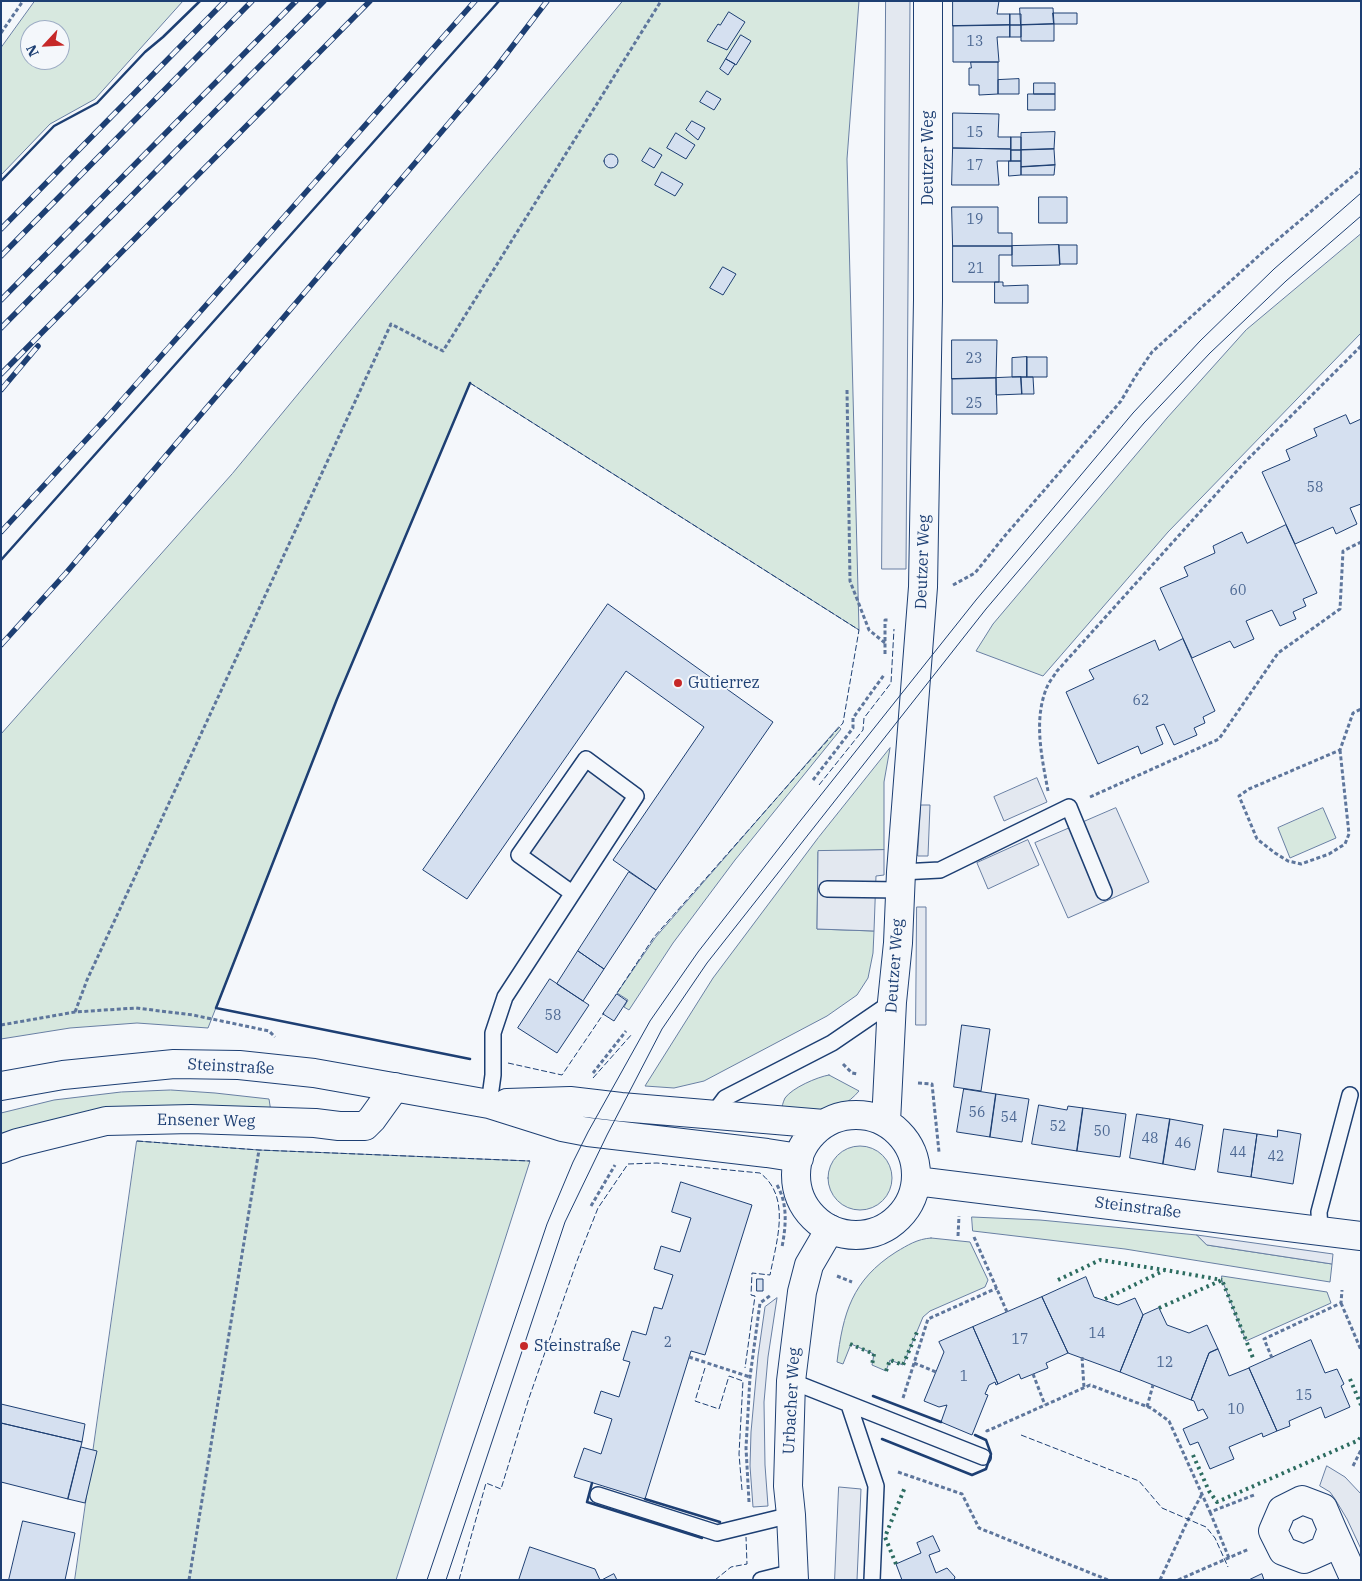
<!DOCTYPE html>
<html>
<head>
<meta charset="utf-8">
<style>
	body { margin:0 }
	#map { position:relative; width:1362px; height:1581px; overflow:hidden; background:#f4f7fb; font-family:"IBM Plex Serif",serif }
	canvas { display:block }
	.frame { position:absolute; inset:0; border:2px solid #1d3f73; pointer-events:none }
	.north { position:absolute; left:20px; top:20px; width:50px; height:50px; box-sizing:border-box; background:#f4f7fb; border:1px solid #9eadc5; border-radius:50%; rotate:245deg; font-size:14px; font-weight:700; line-height:20px; text-align:center; color:#1d3f73 }
	.north::after { content:''; display:block; margin:auto; width:18px; height:22px; background:#c62828; clip-path:polygon(50% 0,100% 100%,50% 72%,0 100%) }
</style>
</head>
<body>
<div id="map">
<canvas width="1362" height="1581"></canvas>
<div class="frame"></div>
<div class="north">N</div>
</div>
<script>
const c = document.querySelector('canvas').getContext('2d');
c.lineJoin = 'round';
function fill(path, color) { c.fillStyle = color; c.fill(path, 'evenodd'); }
function stroke(path, color, width, dash) { c.strokeStyle = color; c.lineWidth = width; c.lineCap = dash ? 'butt' : 'round'; c.setLineDash(dash || []); c.stroke(path); }
function drawText(font, color, halo, rows, align = 'center') {
  c.font = font + ' "IBM Plex Serif",serif'; c.lineWidth = 4; c.setLineDash([]); c.textBaseline = 'middle'; c.strokeStyle = halo; c.fillStyle = color; for (const [text, x, y, turn = 0] of rows) {
    c.save(); c.translate(x, y); c.rotate((+turn || 0) * Math.PI / 180); c.textAlign = isNaN(turn) ? turn : align; if (halo) c.strokeText(text, 0, 0); c.fillText(text, 0, 0); c.restore();
  }
}
const green = new Path2D(`
	M35,1H183L95,99L50,124L1,175V48ZM30,30H60V60H30Z
	M623,1H859L847,159L859,630L470,383L337,699L208,1028L137,1023L70,1028L1,1039V734L232,474Z
	M1361,234V333L1168,532L1043,676L976,651L993,624L1167,418L1246,330Z
	M839,727L841,729L735,860L673,943L629,1010L624,1007L628,1000L617,993L655,938Z
	M890,748L884,782V850L818,852L817,929L874,931L873,953L868,978L857,995L827,1016L704,1081L674,1088L645,1086L713,978L818,838Z
	M1323,808L1336,838L1290,858L1278,828Z
	M829,1075L859,1091C837,1117 811,1112 781,1110C782,1107 783,1102 785,1098C792,1088 817,1077 829,1075Z
	M171,1090L215,1093L269,1099L271,1112L1,1143V1113L54,1100L121,1092Z
	M137,1141L259,1150L530,1161L396,1580H75Z
	M828 1178a32 32 0 1 1 64 0a32 32 0 1 1-64 0Z
	M972,1217L1040,1220L1197,1235L1207,1245L1332,1264L1330,1282L1125,1249L973,1231Z
	M931,1238L970,1242L988,1280L985,1287L930,1311L923,1317L903,1365L890,1360L886,1371L872,1365L874,1354L851,1344L843,1364L837,1362C843,1313 852,1280 896,1252C908,1245 917,1239 931,1238Z
	M1222,1276L1327,1292L1331,1303L1246,1341L1222,1280Z`);
const parking = new Path2D(`
	M886,1H910L906,569H882Z
	M584,755L645,798L576,899L513,856Z
	M1037,778L1047,802L1004,821L994,797Z
	M921,805H930L928,856H918Z
	M1116,808L1149,882L1068,918L1035,843Z
	M1028,840L1039,865L988,889L977,863Z
	M884,850V875L876,876L874,931L817,929L818,851Z
	M917,907H926V1025H916Z
	M1197,1235L1333,1254L1332,1264L1207,1245Z
	M777,1298L768,1357L764,1402L765,1465L768,1506L753,1507L750,1466L751,1432L758,1356L765,1307Z
	M1327,1466L1345,1477L1361,1494V1549L1347,1519L1335,1499L1330,1492L1320,1486Z
	M839,1487L861,1489L857,1580H835Z`);
const building = new Path2D(`
	M953,1H999L997,14H1010V25L953,26Z
	M1020,8H1053L1054,24L1021,25Z
	M729,12L745,22L727,50L707,41L718,24L720,25Z
	M1053,13H1077V24H1054Z
	M1010,14H1021V25H1010Z
	M1054,24V41H1021V25Z
	M1010,25V37H997L999,62H953V26Z
	M1010,25H1021V37H1010Z
	M741,35L751,41L736,65L726,59Z
	M726,59L735,64L728,75L720,69Z
	M971,62H998V94L979,95V85H969V68H971Z
	M1019,79V94H998V80Z
	M1034,83H1055V94H1034Z
	M707,91L721,99L714,110L700,102Z
	M1028,94H1055V110H1028Z
	M953,113L999,114L998,137H1011V149L953,148Z
	M692,121L705,128L698,140L686,130Z
	M1055,132L1054,149L1021,150V133Z
	M676,133L695,145L686,159L667,148Z
	M1011,137H1021V150H1011Z
	M650,148L662,155L654,168L642,161Z
	M953,148L1011,149V161H997L999,185H952Z
	M1054,149L1055,165L1021,167V150Z
	M1011,150H1021V161H1011Z
	M604 161a7 7 0 1 1 14 0a7 7 0 1 1-14 0Z
	M1009,161H1021V175L1009,176Z
	M1055,165L1054,175H1021V167Z
	M662,172L683,184L675,196L655,185Z
	M1039,197H1067V223H1039Z
	M952,207H998V233H1012V246H953Z
	M1059,245H1077V264H1060Z
	M1059,245L1060,265L1012,266V246Z
	M953,246H1012V255H999V282H953Z
	M723,267L736,274L723,295L710,288Z
	M995,282H1003V286L1028,285V303H995Z
	M952,340H997L996,378L952,379Z
	M1027,357H1047V377H1027Z
	M1027,357V377H1012V358Z
	M1021,377L1022,394L996,395V378Z
	M1021,377H1033L1034,394H1022Z
	M996,378L997,414H952V379Z
	M1346,415L1350,424L1361,419V504L1350,508L1357,524L1336,534L1333,527L1295,544L1262,472L1290,460L1286,450L1317,436L1314,429Z
	M1286,525L1317,593L1303,599L1306,606L1293,612L1296,619L1280,626L1272,610L1246,621L1254,639L1234,648L1230,641L1192,658L1160,588L1188,576L1184,567L1215,553L1213,546L1242,532L1247,543Z
	M608,604L773,722L656,890L613,860L704,727L626,671L467,899L423,870Z
	M1183,639L1215,711L1203,717L1205,723L1194,728L1197,735L1174,745L1164,724L1156,727L1163,744L1141,754L1138,746L1098,764L1066,692L1094,679L1089,670L1155,640L1159,650Z
	M629,872L656,890L604,969L578,951Z
	M578,951L604,969L583,1001L557,984Z
	M550,979L589,1005L557,1053L518,1028Z
	M617,994L627,1001L614,1021L603,1014Z
	M962,1025L990,1029L981,1091L954,1087Z
	M964,1089L996,1094L990,1137L957,1132Z
	M996,1094L1029,1099L1022,1142L990,1137Z
	M1039,1105L1067,1110L1068,1106L1083,1108L1077,1151L1032,1144Z
	M1083,1108L1126,1114L1120,1157L1077,1151Z
	M1137,1114L1170,1119L1163,1164L1130,1158Z
	M1170,1119L1203,1125L1195,1170L1163,1164Z
	M1224,1129L1257,1134L1251,1177L1218,1172Z
	M1278,1130L1301,1134L1293,1184L1251,1177L1257,1134L1277,1137Z
	M681,1182L752,1205L705,1355L691,1351L645,1499L574,1477L584,1448L601,1454L612,1419L594,1413L601,1391L619,1397L630,1362L623,1360L632,1331L646,1335L654,1307L662,1309L673,1275L654,1269L661,1246L680,1252L691,1218L672,1212Z
	M1086,1277L1094,1297L1118,1305L1135,1298L1143,1315L1120,1372L1068,1353L1042,1297Z
	M757,1279H763V1291H757Z
	M1042,1297L1068,1353L1046,1363L1048,1368L1021,1379L1019,1374L998,1384L973,1327Z
	M1159,1308L1167,1325L1189,1333L1207,1325L1218,1349L1209,1353L1191,1400L1120,1372L1143,1315Z
	M973,1327L998,1384L996,1385L995,1382L989,1385L985,1394L988,1395L972,1435L941,1422L947,1405L939,1407L924,1401L944,1352L939,1342Z
	M1311,1340L1325,1373L1337,1369L1344,1384L1341,1386L1350,1407L1325,1418L1321,1407L1289,1421L1290,1426L1277,1431L1249,1368Z
	M1218,1349L1229,1376L1249,1368L1277,1431L1263,1437L1262,1433L1229,1447L1234,1459L1210,1469L1198,1442L1190,1445L1183,1429L1208,1418L1203,1409L1198,1411L1194,1401L1191,1400L1209,1353Z
	M1,1404L85,1424L82,1442L1,1423Z
	M1,1423L82,1442L68,1499L1,1482Z
	M81,1447L97,1451L85,1503L68,1499Z
	M23,1521L75,1533L65,1580H9Z
	M933,1536L940,1551L929,1555L936,1573L947,1568L955,1577L954,1580H902L896,1564L921,1553L917,1543Z
	M530,1547L595,1569L600,1580H519Z
	M614,1574L617,1580H602Z
	M1262,1574L1264,1580H1249Z`);
const path = new Path2D(`
	M1,33L23,1
	M847,390L850,581L869,630L885,643
	M953,585L975,573L1003,538L1121,401L1135,377L1152,352L1263,252L1361,169
	M885,654V620H890
	M1340,750L1349,834L1345,844L1329,854L1301,864L1288,861L1275,853L1257,839L1239,796L1249,789L1340,750L1353,713L1361,709
	M813,780L853,728V718L884,675
	M1048,791C1042,758 1033,720 1047,687C1049,682 1054,676 1057,671L1244,463L1361,346
	M1090,797L1219,739L1278,653L1340,609L1343,551L1361,542
	M75,1012L87,980L391,324L443,351L661,1
	M1,1025L75,1012L136,1008L193,1015L269,1031L275,1037
	M843,1064L852,1073L857,1074
	M593,1073L626,1031
	M918,1083L932,1084L939,1152L940,1153
	M777,1185C788,1204 786,1226 782,1247
	M591,1206L615,1165
	M958,1236L959,1216
	M974,1237L1007,1312
	M837,1276L852,1282
	M1341,1303L1361,1350
	M689,1357L750,1377
	M1082,1357L1084,1388
	M1272,1358L1264,1339L1341,1303L1342,1290
	M914,1363L936,1372
	M1033,1374L1045,1405
	M903,1398L928,1319L997,1288
	M1147,1407L1153,1385
	M986,1430L987,1431L1090,1385L1151,1408L1169,1421L1210,1512L1254,1495
	M1353,1466L1361,1450
	M898,1472L962,1494L979,1528L1108,1580
	M749,1502L746,1448L750,1377L760,1303L771,1295
	M1210,1512L1229,1558
	M189,1580L259,1150
	M1160,1580L1188,1520L1202,1494
	M1178,1580L1249,1549`);
const lane = new Path2D(`
	M901,872L940,870L1069,807L1104,892
	M827,889L900,890
	M489,1104L493,1075V1033L505,997L636,796L586,759L519,855L572,893
	M713,1114L725,1098L832,1043L892,1002
	M1320,1231L1319,1212L1350,1095
	M791,1381L983,1457
	M849,1405L876,1486L872,1580
	M598,1495L717,1533L791,1515
	M761,1580L793,1572`);
const street = new Path2D(`
	M1,1149L17,1143L106,1121L191,1119L315,1123L339,1126H365L372,1119L395,1087
	M1302,1500L1323,1508L1332,1529L1324,1550L1304,1559L1283,1551L1273,1531L1282,1510Z
	M1332,1529L1355,1580
	M794,1580L791,1515L788,1486L791,1381L802,1292L809,1265L830,1229`);
const secondary = new Path2D(`
	M1,1086L63,1075L174,1064L239,1065L314,1073L489,1104L562,1127L588,1132L767,1153L799,1158
	M507,1103L570,1101L621,1107L824,1124
	M796 1175a60 60 0 1 1 120 0a60 60 0 1 1-120 0Z
	M886,1122L892,1002L898,943L901,872L923,587L928,300V1
	M916,1181L1361,1236`);
const tram = new Path2D(`
	M427,1580L547,1224L573,1162L588,1132L650,1021L698,952L797,825L976,600L1133,413L1200,341L1274,269L1361,193
	M446,1580L565,1222L607,1135L662,1029L707,963L986,609L1144,423L1210,353L1286,281L1361,216`);
const rail = new Path2D(`
	M1,229L225,1
	M1,256L252,1
	M1,300L296,1
	M1,328L324,1
	M1,374L370,1
	M1,390L38,346
	M1,532L108,416L475,1
	M1,645L66,573L495,69L547,1`);
const hedge = new Path2D(`
	M1058,1280L1100,1260L1165,1270
	M1105,1299L1165,1270L1222,1280
	M1159,1308L1222,1280L1253,1358
	M850,1344L874,1354L872,1365
	M886,1371L890,1360L903,1365L917,1332
	M1350,1379L1361,1405
	M1193,1455L1209,1491L1217,1502L1359,1440L1361,1436
	M896,1564L885,1537L905,1487`);
const fence = new Path2D(`
	M470,383L859,630L843,723L654,937L615,996
	M819,785L863,730L864,718L891,683L894,629
	M508,1063L562,1075L604,1013
	M593,1078L632,1034
	M137,1141L259,1150L530,1161
	M705,1368L695,1401L719,1409L729,1376L743,1381L739,1454L742,1490
	M1021,1435L1139,1481L1162,1508L1206,1527L1215,1538L1228,1567
	M459,1580L486,1483L501,1489L529,1398L577,1261L598,1208L628,1164L657,1163L760,1173C792,1197 776,1243 770,1275L752,1273L751,1295L755,1296L745,1368
	M715,1580L731,1567L747,1564L746,1537`);
const wall = new Path2D(`
	M1,181L54,126L97,103L145,52L163,37L200,1
	M1,560L499,1
	M470,1059L216,1008L337,699L470,383
	M873,1396L941,1422
	M882,1439L972,1475L986,1469L991,1454L986,1440L975,1435
	M592,1483L587,1502L702,1538
	M645,1499L720,1522`);
const markers = [
	[678,683,5,"#c62828"],
	[524,1346,5,"#c62828"]
];
const numberNames = [
	["13",975,42],
	["15",975,133],
	["17",975,166],
	["19",975,220],
	["21",976,269],
	["23",974,359],
	["25",974,404],
	["58",1315,488],
	["60",1238,591],
	["62",1141,701],
	["58",553,1016],
	["56",977,1113],
	["54",1009,1118],
	["52",1058,1127],
	["50",1102,1132],
	["48",1150,1139],
	["46",1183,1144],
	["44",1238,1153],
	["42",1276,1157],
	["14",1097,1334],
	["17",1020,1340],
	["2",668,1343],
	["12",1165,1363],
	["1",964,1377],
	["15",1304,1396],
	["10",1236,1410]
];
const streetNames = [
	["Deutzer Weg",928,158,-90],
	["Deutzer Weg",923,562,-88],
	["Deutzer Weg",895,966,-86],
	["Steinstraße",231,1067,3],
	["Ensener Weg",206,1121,1],
	["Steinstraße",1138,1208,7],
	["Urbacher Weg",792,1401,-87]
];
const poiNames = [
	["Gutierrez",688,683],
	["Steinstraße",534,1346]
];
fill(green, '#d7e8df');
stroke(green, '#687fa3', 1);
fill(parking, '#e3e8f0');
stroke(parking, '#687fa3', 1);
fill(building, '#d5e0f0');
stroke(building, '#1d3f73', 1);
stroke(lane, '#1d3f73', 18);
stroke(street, '#1d3f73', 30);
stroke(secondary, '#1d3f73', 30);
stroke(path, '#5e769c', 3, [4, 2.5]);
stroke(lane, '#f4f7fb', 15);
stroke(street, '#f4f7fb', 28);
stroke(secondary, '#f4f7fb', 28);
stroke(tram, '#1d3f73', 1);
stroke(rail, '#1d3f73', 5.5);
stroke(rail, '#f4f7fb', 4, [11]);
stroke(hedge, '#2c6c60', 4, [2.5, 4]);
stroke(fence, '#1d3f73', 1, [6, 2.5]);
stroke(wall, '#1d3f73', 2.5);
for (const [x, y, r, color] of markers) { const dot = new Path2D(); dot.arc(x, y, r, 0, 2 * Math.PI); c.fillStyle = color; c.fill(dot); stroke(dot, '#f4f7fb', 2); }
drawText('14px', '#4b6792', null, numberNames);
drawText('16px', '#1d3f73', '#f4f7fb', streetNames);
drawText('16px', '#1d3f73', '#f4f7fb', poiNames, 'left');
</script>
</body>
</html>
